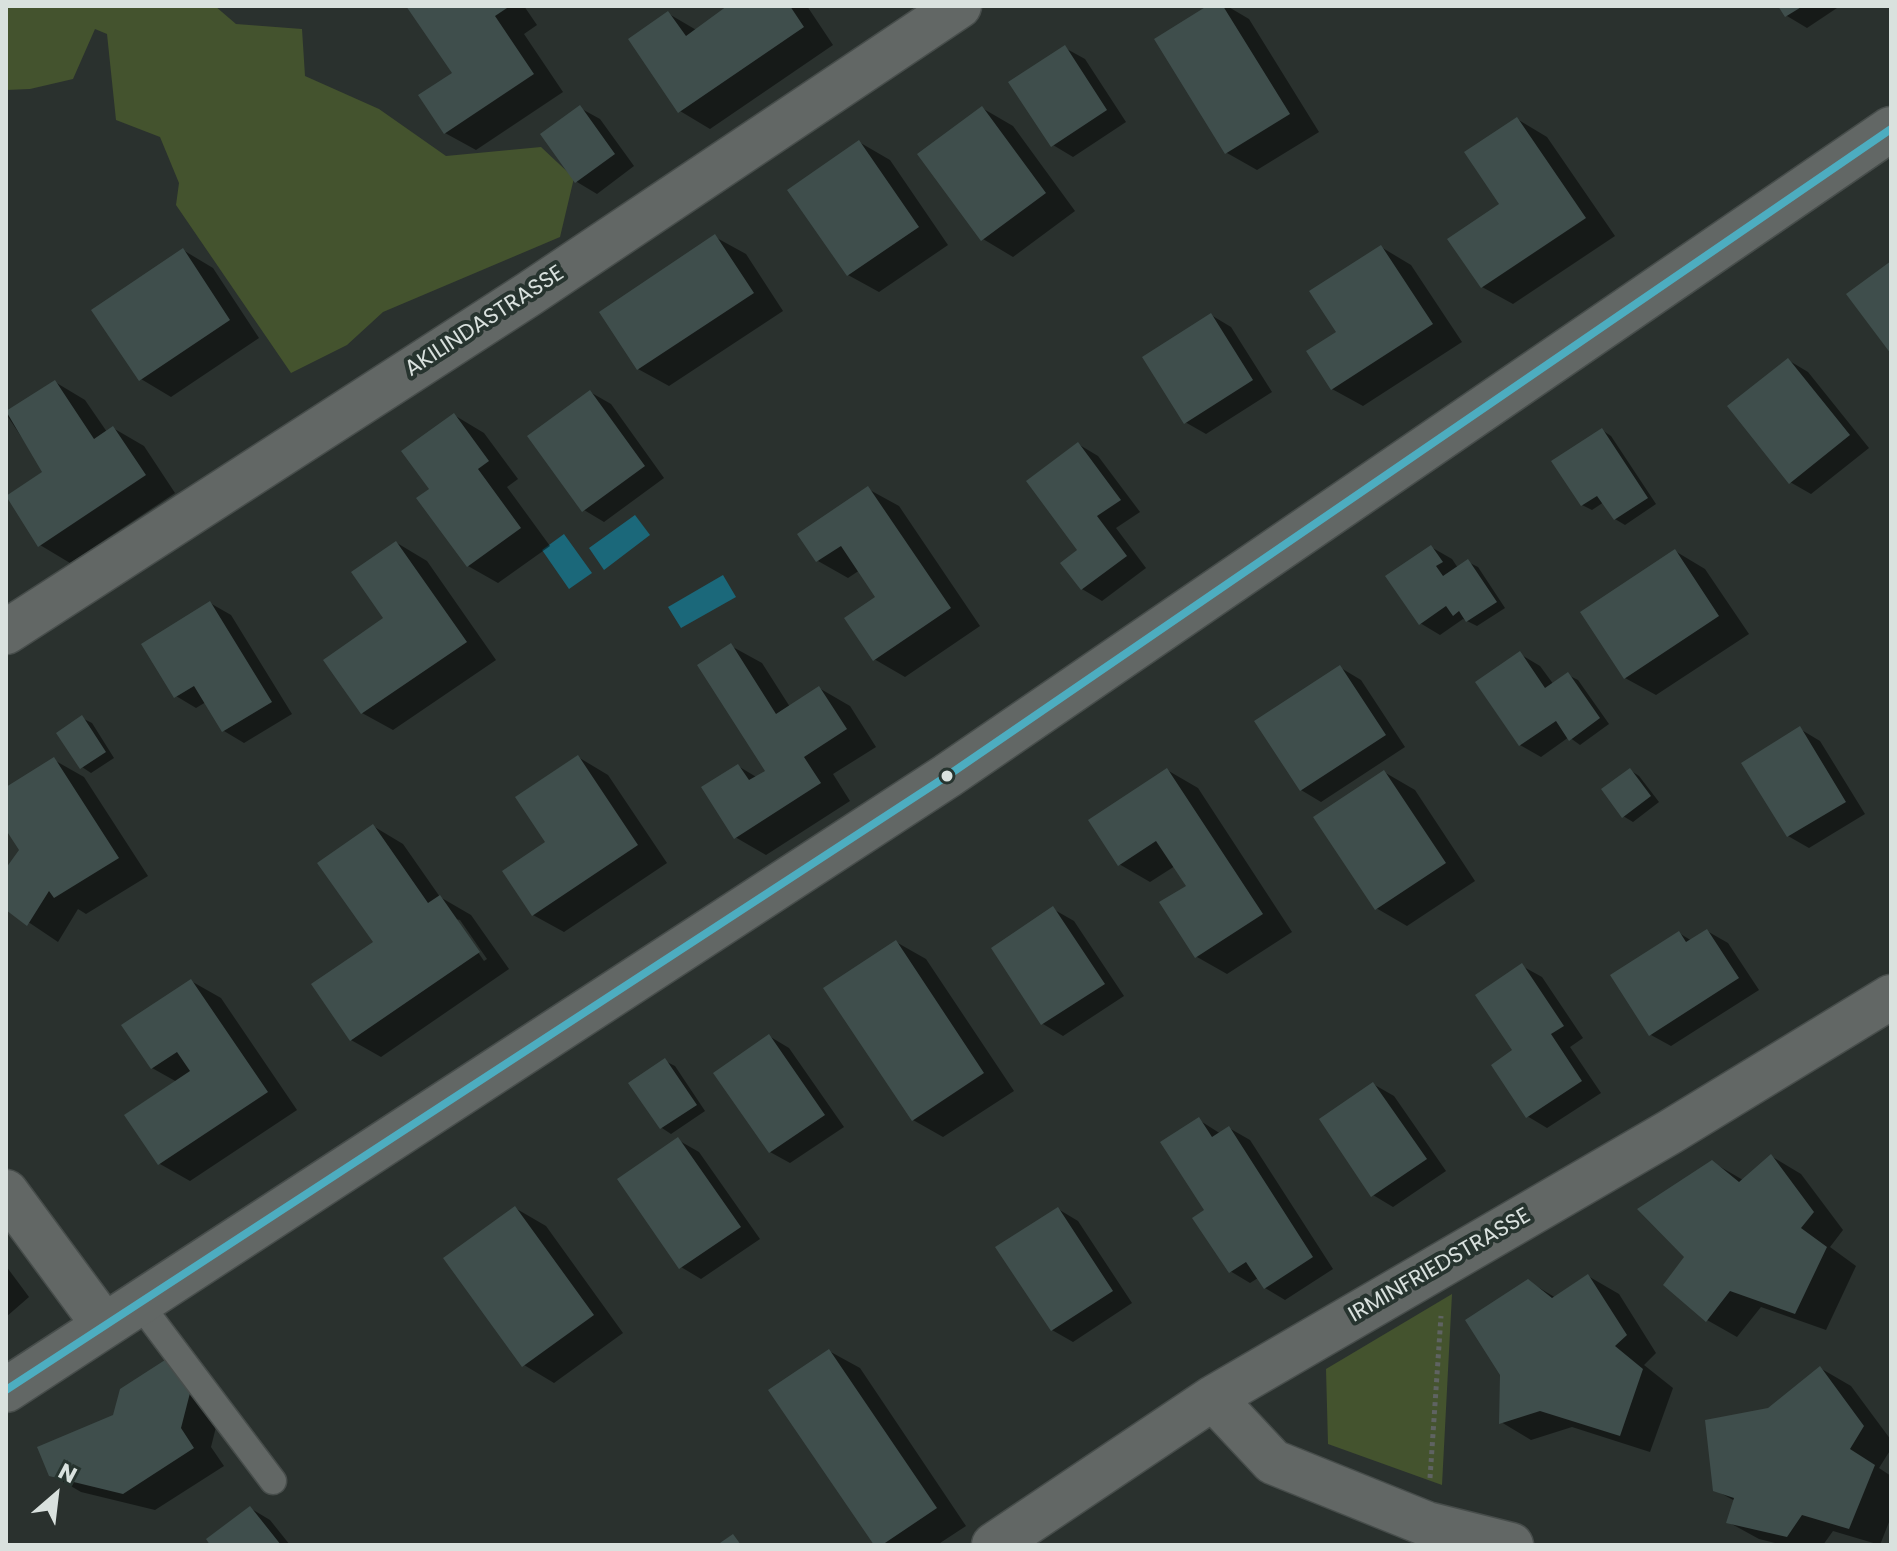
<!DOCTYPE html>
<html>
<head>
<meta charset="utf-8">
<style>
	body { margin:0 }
	#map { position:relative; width:1897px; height:1551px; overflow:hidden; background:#2a312e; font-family:Poppins,sans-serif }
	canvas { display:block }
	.frame { position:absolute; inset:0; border:8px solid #d9e1de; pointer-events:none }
	.north { position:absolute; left:16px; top:1455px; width:80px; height:80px; -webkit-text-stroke:6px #27342f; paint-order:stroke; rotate:28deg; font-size:22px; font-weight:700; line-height:32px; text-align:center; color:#d9e1de }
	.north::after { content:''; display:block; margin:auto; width:28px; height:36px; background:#d9e1de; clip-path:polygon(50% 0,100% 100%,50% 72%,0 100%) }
</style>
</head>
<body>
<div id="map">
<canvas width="1897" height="1551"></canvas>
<div class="frame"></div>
<div class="north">N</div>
</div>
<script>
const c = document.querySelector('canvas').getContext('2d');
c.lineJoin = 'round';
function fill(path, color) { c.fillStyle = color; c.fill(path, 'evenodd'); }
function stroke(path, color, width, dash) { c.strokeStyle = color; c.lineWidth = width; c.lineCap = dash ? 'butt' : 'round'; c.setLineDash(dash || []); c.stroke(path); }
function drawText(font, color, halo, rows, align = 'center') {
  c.font = font + ' Poppins,sans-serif'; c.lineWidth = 8; c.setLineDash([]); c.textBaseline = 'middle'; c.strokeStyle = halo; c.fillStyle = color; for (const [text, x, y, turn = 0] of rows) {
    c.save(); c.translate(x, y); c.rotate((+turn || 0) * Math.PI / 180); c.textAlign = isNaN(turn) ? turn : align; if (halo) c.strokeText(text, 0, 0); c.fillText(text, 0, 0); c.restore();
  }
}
const green = new Path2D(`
	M6,6H215L236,24L302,29L305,76L379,109L446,156L541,147L574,178L560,237L383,312L347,345L291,373L176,205L179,183L160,137L116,120L107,34L95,29L73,79L30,89L6,90Z
	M1452,1294L1442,1485L1328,1444L1326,1369Z`);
const water = new Path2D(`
	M635,515L650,535L604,570L589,548Z
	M564,534L592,573L569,589L542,550Z
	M723,575L736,597L681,628L668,607Z`);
const shadow = new Path2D(`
	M411,6H524L537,25L524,34L563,92L476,150L445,133L454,73Z
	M730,6H807L833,45L710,129L680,111L669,14L698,31Z
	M1211,6H1227L1249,19L1319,132L1257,170L1227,153Z
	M1780,6H1840L1807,28L1787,16Z
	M1065,48L1085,59L1126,122L1073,157L1053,145Z
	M580,108L600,119L634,166L597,194L577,182L543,134Z
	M982,108L1013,126L1075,211L1013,257L983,239Z
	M1517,119L1547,137L1615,236L1513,304L1482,287Z
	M859,142L890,160L948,245L879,292L848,275Z
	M715,237L746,254L783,311L669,386L638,369Z
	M1381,247L1411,265L1462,342L1363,406L1332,389Z
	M183,250L213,268L259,338L171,397L141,379Z
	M1211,315L1231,327L1272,392L1206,434L1185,422Z
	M1788,360L1808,372L1869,448L1811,494L1790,482Z
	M55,382L85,400L107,432L113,428L144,446L175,493L70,563L40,545L45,472L6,414Z
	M590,392L611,404L664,478L604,522L584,510Z
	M454,415L484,433L518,479L507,487L550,546L498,583L468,566L432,490Z
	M1602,430L1611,436L1656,504L1625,525L1615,519L1604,502L1592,510L1582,505Z
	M1078,444L1098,456L1140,512L1116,528L1146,568L1102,601L1082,589Z
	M868,489L899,506L980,626L905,677L874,659L878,598L860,570L848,578L818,561Z
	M397,543L427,561L496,660L393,730L362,713L386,619Z
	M1431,547L1452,559L1458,568L1468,562L1478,567L1505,608L1477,626L1463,619L1440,635L1420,623Z
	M1675,551L1705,569L1749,634L1656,695L1625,678Z
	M210,603L231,615L292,714L244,743L224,731L206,702L196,708L176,696Z
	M731,646L762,663L790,707L819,688L850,706L876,747L833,774L850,801L766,855L735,837L738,766L758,778L767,772Z
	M1520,654L1540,666L1554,685L1568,675L1578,680L1609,724L1580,745L1569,737L1541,757L1520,745Z
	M1341,668L1361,680L1405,747L1321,802L1301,790Z
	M82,718L92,723L114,758L91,773L82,767Z
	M1800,729L1820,741L1865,814L1809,848L1788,836Z
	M578,757L608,775L667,863L564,932L533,915Z
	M54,760L84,777L148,876L86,914L78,909L58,942L6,907V871L21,851L6,826V790Z
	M1167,770L1198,788L1292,932L1227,974L1197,957L1188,886L1175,866L1150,882L1119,864Z
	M1630,770L1639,776L1659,802L1633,822L1623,816Z
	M1384,772L1415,790L1475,881L1407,926L1376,908Z
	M373,826L403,844L440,897L471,915L509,969L381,1057L351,1040L375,942ZM455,919L460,920L487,959L484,961Z
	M1053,909L1074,921L1124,996L1063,1036L1043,1024L993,948Z
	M1707,931L1728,943L1759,990L1671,1046L1651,1035L1679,933L1692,941Z
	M896,942L926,959L1014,1091L943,1137L913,1120Z
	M1522,966L1542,977L1583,1038L1570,1047L1601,1093L1547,1128L1527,1116L1515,1051Z
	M191,981L221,998L297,1110L190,1181L160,1164L177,1082L152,1068Z
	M769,1036L789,1048L844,1127L790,1163L770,1152Z
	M665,1061L675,1066L705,1111L671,1134L662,1128Z
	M1373,1084L1394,1096L1446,1171L1393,1207L1373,1195Z
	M1199,1120L1221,1134L1229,1128L1250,1140L1333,1269L1285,1300L1265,1288L1258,1278L1250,1283L1230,1271L1207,1211Z
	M678,1140L699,1152L760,1239L701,1279L681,1267Z
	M1771,1156L1801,1174L1843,1230L1830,1247L1856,1266L1826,1330L1761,1307L1737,1337L1707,1320L1712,1162L1743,1180Z
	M515,1208L546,1226L623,1333L554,1383L524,1365Z
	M1058,1209L1078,1221L1132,1303L1073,1342L1052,1330Z
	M6,1266L29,1297L6,1317Z
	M1588,1276L1619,1294L1656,1353L1644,1365L1673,1388L1650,1452L1572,1427L1531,1440L1501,1422L1528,1281L1556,1298Z
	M829,1351L860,1368L966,1526L937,1545H876Z
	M165,1362L195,1380L220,1411L211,1447L224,1466L155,1510L81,1492L50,1474L115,1416Z
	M1820,1368L1851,1386L1891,1440V1449L1879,1468L1891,1476V1517L1880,1545L1833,1531L1823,1545H1783L1759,1539L1728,1522L1735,1501L1715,1490L1769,1409Z
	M250,1508L270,1520L290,1545H213Z`);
const building = new Path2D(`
	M406,6H510L495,16L534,74L444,134L418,95L452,73Z
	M727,6H790L804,27L678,113L628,39L668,11L686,36Z
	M1207,6H1223L1290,114L1225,154L1154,39Z
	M1778,6H1803L1785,17Z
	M1065,45L1107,110L1051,147L1008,82Z
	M580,105L615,154L575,183L540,134Z
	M982,106L1046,193L981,241L917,154Z
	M1517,117L1586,218L1481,288L1447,239L1499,204L1464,152Z
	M859,140L919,227L847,276L787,190Z
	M715,234L754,293L637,370L599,312Z
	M1381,245L1433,324L1331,390L1306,351L1336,332L1309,291Z
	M183,248L230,320L139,381L91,310Z
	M1891,261V354L1846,294Z
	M1211,313L1253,380L1184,424L1142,357Z
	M1788,358L1850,435L1789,484L1727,406Z
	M55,380L94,439L113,426L146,475L38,547L6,496L42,472L6,411Z
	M590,390L645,466L582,512L527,436Z
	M454,413L489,461L478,469L521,528L467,567L416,498L429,489L401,451Z
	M1602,428L1648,498L1614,520L1597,496L1581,506L1551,461Z
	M1078,442L1121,500L1097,516L1127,556L1081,590L1060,563L1077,550L1026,481Z
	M868,486L951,608L873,661L844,618L875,597L841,546L816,562L797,534Z
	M396,541L467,642L361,714L323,660L383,618L351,572Z
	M1431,545L1443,562L1436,566L1443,576L1468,559L1497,602L1466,622L1459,611L1453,616L1446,606L1419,625L1385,576Z
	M1675,549L1719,616L1624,679L1580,612Z
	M210,601L272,702L222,732L194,686L174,698L141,644Z
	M731,643L776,714L819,686L847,729L804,757L821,783L734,839L701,787L738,764L749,780L765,771L697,665Z
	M1520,651L1545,688L1568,672L1600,718L1569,741L1556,721L1519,746L1475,682Z
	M1340,665L1386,735L1300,791L1254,721Z
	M82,715L106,752L80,769L56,733Z
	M1800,726L1846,802L1787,837L1741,763Z
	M578,755L638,845L532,916L502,871L545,842L515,797Z
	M54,757L119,858L54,898L49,891L27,926L6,910V868L19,850L6,830V787Z
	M1167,768L1263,914L1195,958L1159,902L1186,886L1156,841L1118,866L1088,820Z
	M1630,768L1651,796L1622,818L1601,789Z
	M1384,770L1446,863L1375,910L1313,817Z
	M373,824L428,903L440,895L480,952L350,1041L311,984L373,942L317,863Z
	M1053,906L1105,984L1041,1025L991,948Z
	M1707,929L1739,978L1649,1036L1610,975L1679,931L1686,942Z
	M896,940L984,1073L912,1121L823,988Z
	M1522,963L1564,1026L1551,1034L1582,1081L1526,1118L1491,1065L1512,1050L1475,995Z
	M191,979L268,1092L158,1165L124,1115L190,1071L177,1052L151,1069L121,1025Z
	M769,1034L825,1115L769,1153L713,1073Z
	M665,1058L697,1105L660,1129L628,1083Z
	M1373,1082L1427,1159L1371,1197L1319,1119Z
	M1199,1117L1212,1137L1229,1126L1313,1257L1264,1289L1246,1262L1229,1273L1192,1218L1204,1210L1160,1142Z
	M678,1137L741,1227L679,1269L617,1179Z
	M1771,1154L1814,1212L1801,1228L1827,1247L1795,1314L1730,1291L1706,1322L1663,1285L1684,1257L1637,1209L1712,1160L1739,1182Z
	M515,1206L594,1315L522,1367L443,1258Z
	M1058,1207L1113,1291L1051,1331L995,1247Z
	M1588,1274L1627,1335L1615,1346L1643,1369L1620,1436L1540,1411L1499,1424L1500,1375L1465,1320L1528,1279L1552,1298Z
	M829,1349L937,1508L882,1545H874L768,1390Z
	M165,1360L190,1393L181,1428L194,1448L123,1494L49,1476L37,1447L113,1415L120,1389Z
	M1820,1366L1864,1426L1850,1449L1875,1465L1849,1529L1802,1515L1787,1537L1726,1523L1734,1498L1713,1491L1705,1420L1768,1408Z
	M250,1506L281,1545H210L206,1539Z
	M733,1534L741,1545H717Z`);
const path = new Path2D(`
	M1430,1478L1441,1316`);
const lane = new Path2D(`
	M139,1303L273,1481`);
const street = new Path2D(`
	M6,632L529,294L959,6
	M6,1192L104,1325
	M6,1390L947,776L1891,129
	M1213,1398L1273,1462L1427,1524L1511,1545
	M994,1545L1213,1398L1670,1132L1891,997`);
const bus1 = new Path2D(`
	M6,1390L947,776L1891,129`);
const markers = [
	[947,776,7,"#d9e1de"]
];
const streetNames = [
	["AKILINDASTRASSE",485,322,-33],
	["IRMINFRIEDSTRASSE",1440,1266,-30]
];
fill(green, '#44532e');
fill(water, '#1b687a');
fill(shadow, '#0007');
fill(building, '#3f4e4c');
stroke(lane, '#474d4b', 29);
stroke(street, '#474d4b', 47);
stroke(path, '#5f6362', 5, [4, 4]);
stroke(lane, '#626765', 26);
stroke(street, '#626765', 44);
stroke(bus1, '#4dadc0', 8);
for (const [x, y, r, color] of markers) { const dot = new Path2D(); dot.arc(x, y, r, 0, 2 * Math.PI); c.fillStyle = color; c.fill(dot); stroke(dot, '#27342f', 3); }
drawText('22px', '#d9e1de', '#27342f', streetNames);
</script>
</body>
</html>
